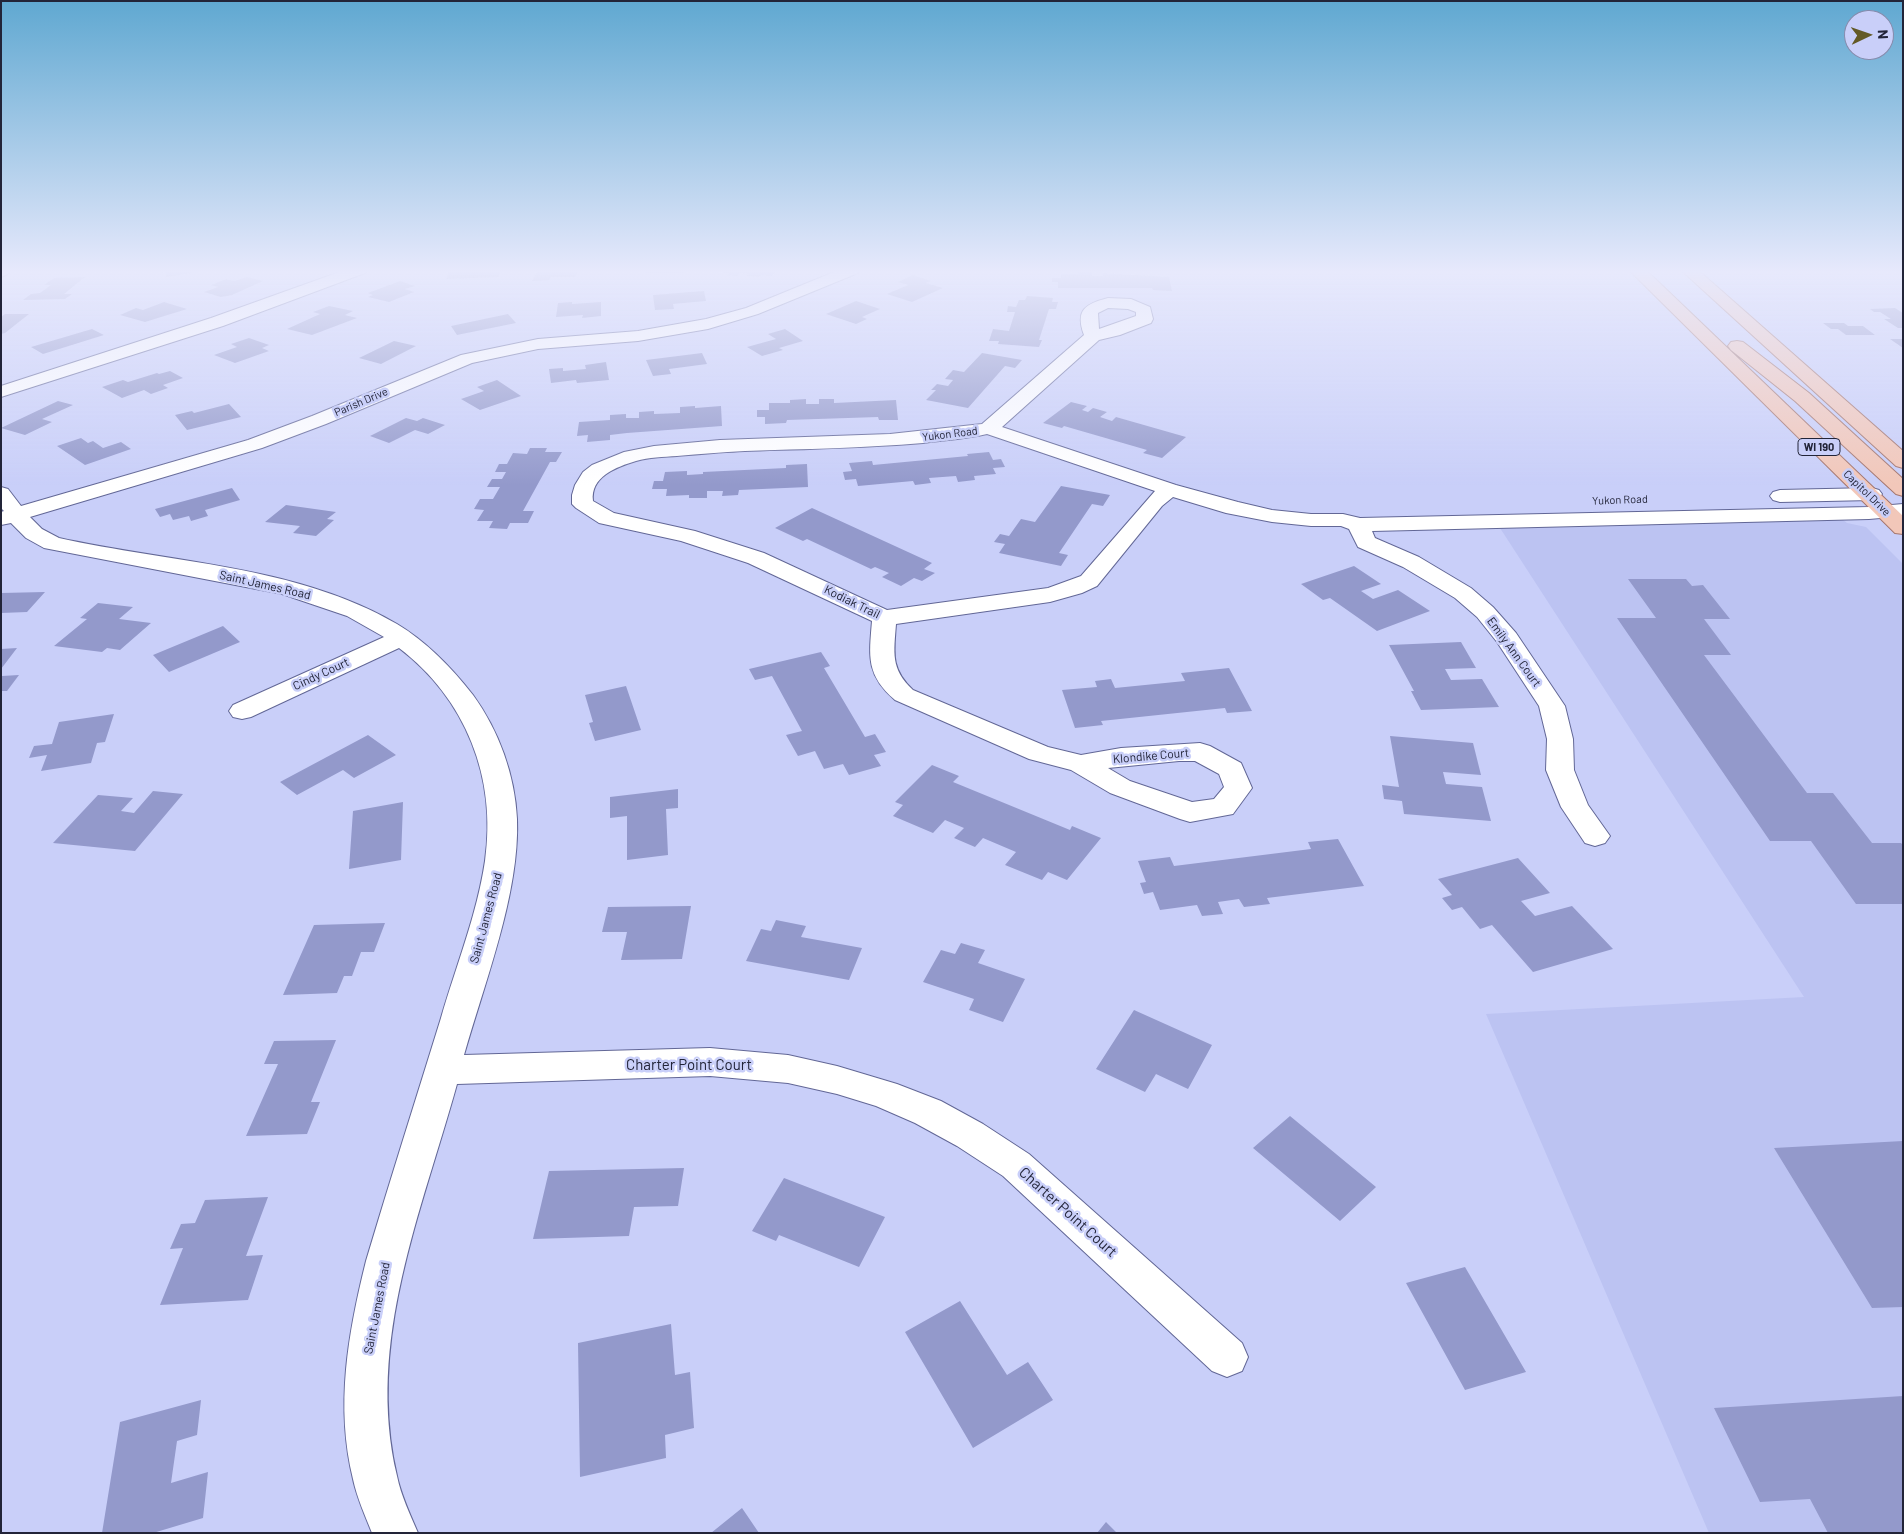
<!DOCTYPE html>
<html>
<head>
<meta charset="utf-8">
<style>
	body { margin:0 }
	#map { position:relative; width:1904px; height:1534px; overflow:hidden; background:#c9cff9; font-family:Barlow,sans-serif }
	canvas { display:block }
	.frame { position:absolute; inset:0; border:2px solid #222438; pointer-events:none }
	.north { position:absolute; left:1844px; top:10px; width:50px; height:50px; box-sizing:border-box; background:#c9cff9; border:1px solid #868bac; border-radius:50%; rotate:87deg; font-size:14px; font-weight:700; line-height:20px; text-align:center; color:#222438 }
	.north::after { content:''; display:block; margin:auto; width:18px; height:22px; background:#635a26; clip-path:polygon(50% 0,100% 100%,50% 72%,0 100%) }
</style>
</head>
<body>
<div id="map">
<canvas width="1904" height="1534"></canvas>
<div class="frame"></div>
<div class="north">N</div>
</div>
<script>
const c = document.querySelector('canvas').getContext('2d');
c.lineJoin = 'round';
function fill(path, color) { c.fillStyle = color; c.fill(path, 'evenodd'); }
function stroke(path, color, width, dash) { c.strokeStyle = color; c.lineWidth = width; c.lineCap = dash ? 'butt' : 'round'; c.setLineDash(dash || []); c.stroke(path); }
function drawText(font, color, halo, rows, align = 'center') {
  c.font = font + ' Barlow,sans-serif'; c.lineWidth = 5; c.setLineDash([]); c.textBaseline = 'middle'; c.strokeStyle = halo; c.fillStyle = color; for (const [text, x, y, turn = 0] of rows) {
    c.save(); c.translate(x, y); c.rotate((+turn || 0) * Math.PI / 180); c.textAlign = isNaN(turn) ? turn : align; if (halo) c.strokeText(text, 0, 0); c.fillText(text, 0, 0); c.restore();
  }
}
const built = new Path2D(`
	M1818,519H1842L1847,523L1866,527L1903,564V1533H1709L1486,1014L1804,997L1500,528Z`);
const building = new Path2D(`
	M161,270H192V273L166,277V272L161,273Z
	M449,270H501L499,277L446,279Z
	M538,270H579L575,277H551L549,280L532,281Z
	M631,270H684V273H644L645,272H630Z
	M718,270H772L776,271L772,276L761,275L759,277L746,276L749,274L740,273L737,276L727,275L729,273L716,272Z
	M1078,272H1092V276H1103V273L1169,277L1172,291L1153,290L1152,288H1058V282H1052V278H1061V274H1078Z
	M913,275L931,281L926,283L943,288L912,302L887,294L908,285L898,282Z
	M85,277L64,294H72L65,299L23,300L31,294L40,293L51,285H44L54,278Z
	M247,277L263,281L232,295L221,297L204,292L218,287L211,285L226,279L234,281Z
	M400,281L415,286L405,289L414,292L389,302L368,297L373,295L368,293Z
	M704,291L706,301L673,304L674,309L655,310L653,295Z
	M1027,296L1053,298L1052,302H1058L1056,309H1049L1039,340H1042L1039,347L998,344L999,341H989L993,329L1009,331L1015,312H1007L1008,306L1016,307L1019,300H1025Z
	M856,301L880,309L862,317L867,319L856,324L826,314Z
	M164,302L187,309L145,322L120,315L136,308L143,310Z
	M572,302V304L601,302V316L582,318L583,315L556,317L558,303Z
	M329,306L353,311L345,315L357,318L312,335L287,329L320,314L313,312Z
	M1895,308L1903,313V328H1898L1884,319H1891L1880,312H1874L1870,309Z
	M5,314H29L5,333L1,334V317Z
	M508,314L516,323L457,335L451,326Z
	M1823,323H1844L1848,326H1863L1875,335H1846L1838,329H1831Z
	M92,329L104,335L43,354L31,347Z
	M785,329L803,341L779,348L783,350L762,356L747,347L776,339L768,334Z
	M249,338L269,345L262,348L269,351L235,363L214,355L237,347L231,344Z
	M1890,339H1903V348Z
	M394,341L416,346L381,364L359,358Z
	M702,353L707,364L669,369L671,374L653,376L646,360Z
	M982,353L1022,360L1015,368L1005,366L968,408L926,400L936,390H931L937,384L948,386L953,380L945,379L953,370L964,372Z
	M606,362L609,380L577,383L576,380L551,383L549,369L563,368V371L586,369L585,365Z
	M170,371L183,378L163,385L168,388L151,394L144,390L122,398L102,387L123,380L128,382L157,373L159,374Z
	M497,380L521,396L480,410L461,399L484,391L477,387Z
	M806,399V404H819V399H834V403L896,400L898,420H879L878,417L787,420L786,423L765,424V417H757V410H769V403H790V400Z
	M58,401L73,405L42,419L52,422L25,435L1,428Z
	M1071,402L1087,406L1082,410L1088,412L1093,408L1107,412L1100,417L1112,421L1116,417L1186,437L1162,458L1143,453L1147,450L1064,426L1062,428L1043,423Z
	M229,404L241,417L187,430L175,415L192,411L194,413Z
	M695,406V408L721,406L722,426L627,433L610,435V440L587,442L588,435L577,436L579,422L610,420V415L626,414V418H639V412L654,411V414L680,413V407Z
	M406,418L417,421L423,418L445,425L428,434L415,430L389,443L370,436Z
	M81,438L88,443L93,441L103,448L121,442L131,449L85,465L57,446Z
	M530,448H547L545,452H562L556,462H550L523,511H534L528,523H510L507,529L489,528L493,521H477L484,510L474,509L480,499H493L500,487H487L492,479H502L506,472H495L499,464H507L513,453L527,454Z
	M989,452L993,460L1001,459L1005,467L993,468L996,474L974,476L975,480L958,482L956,476L929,478L931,483L915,485L913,481L858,486L856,479L845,480L843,472L852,471L849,463L872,461L873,465L968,456L967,454Z
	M807,464L808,487L739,490L738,495L722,496L723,491H707V498H689V495L666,496L667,489H652L654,481H663L665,472L687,471V475L703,474V472L786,468V465Z
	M1061,486L1110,495L1103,506L1092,504L1059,553L1068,555L1061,566L999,553L1005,544L994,542L1000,534L1009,536L1021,519L1035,522Z
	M232,488L240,500L205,510L208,516L191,521L189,516L173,520L170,514L160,517L155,509Z
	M286,505L336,512L327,519L334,520L316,536L293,533L300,526L265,522Z
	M812,508L932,563L924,569L935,573L922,581L914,578L901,586L882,577L889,573L875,567L871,569L807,539L803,541L775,528Z
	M1354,566L1381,584L1361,591L1373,599L1398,590L1430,611L1377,631L1330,598L1323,600L1301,584Z
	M1628,579H1686L1692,586L1703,585L1730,619H1704L1731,655H1704L1807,793H1833L1872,843H1901L1903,845V904H1856L1811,841H1770L1617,618H1656Z
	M45,592L27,612L1,613V593Z
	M98,603L133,607L119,619L151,623L120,650L107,648L102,652L54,646L87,619L80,618Z
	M223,626L240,642L169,672L153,655Z
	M1461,642L1476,668L1445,669L1451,680L1482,679L1499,707L1421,710L1411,691H1414L1389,645Z
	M17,648L1,669V649Z
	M821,652L830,666L824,668L865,737L875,734L886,752L874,755L881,766L849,775L843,764L824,769L815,751L798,756L786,735L802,731L772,676L755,680L749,669Z
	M1229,668L1252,711L1227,713L1225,708L1101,721L1103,725L1075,728L1062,690L1097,687L1095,681L1111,679L1115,688L1185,681L1181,673Z
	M19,675L7,691H1L2,676Z
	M626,686L641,730L595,741L589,723L593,722L585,695Z
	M114,714L105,742L97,743L91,763L41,771L47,755L29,758L34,746L52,744L59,722Z
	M368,735L396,755L354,778L343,770L297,795L280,782Z
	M1390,736L1473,743L1481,775L1443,772L1446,784L1482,787L1491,821L1404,814L1402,801L1384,799L1382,785L1399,787Z
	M932,765L959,776L953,782L1070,830L1072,826L1101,838L1067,880L1048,872L1042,880L1005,865L1016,852L983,838L975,847L954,838L964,828L945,820L933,833L893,816L903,805L895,802Z
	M678,789V808L666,809L668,855L627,860V816L610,818V797Z
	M153,791L183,794L135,851L53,843L98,795L133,798L121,811L134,813Z
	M403,802L401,860L349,869L353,811Z
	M1338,839L1364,886L1267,898L1270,904L1244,907L1239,899L1218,902L1223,914L1202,916L1197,905L1160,910L1153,892L1144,894L1140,883L1146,882L1138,861L1170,857L1174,866L1311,849L1308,842Z
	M1518,858L1550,893L1521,901L1535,916L1572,906L1613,949L1533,972L1492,925L1480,929L1462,907L1452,910L1442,898L1452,895L1438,879Z
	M691,906L682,959L621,960L627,932H602L608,907Z
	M776,920L806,926L801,937L862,948L849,980L746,961L761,929L771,931Z
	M385,923L374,952H361L352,976H344L337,993L283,995L314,925Z
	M961,943L985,950L978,963L1025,979L1003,1022L969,1010L974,999L923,982L941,950L955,954Z
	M1134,1010L1212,1045L1188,1089L1156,1074L1145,1092L1096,1069Z
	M336,1040L311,1102H320L307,1134L246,1136L278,1064H264L274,1041Z
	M1290,1116L1376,1187L1340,1221L1253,1148Z
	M1903,1141V1307L1872,1308L1774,1148Z
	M684,1168L678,1206L634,1207L629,1236L533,1239L549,1171Z
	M784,1178L885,1217L859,1267L779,1235L776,1241L752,1231Z
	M268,1197L246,1256L263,1255L248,1300L160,1305L183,1248L170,1249L181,1224L195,1223L205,1200Z
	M1465,1267L1526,1372L1465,1390L1406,1283Z
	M960,1301L1007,1375L1028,1362L1053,1400L973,1448L905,1332Z
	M671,1324L675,1375L690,1372L694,1428L665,1435L666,1458L580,1477L578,1343Z
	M1903,1396V1533H1828L1810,1499L1760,1502L1714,1408Z
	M201,1400L197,1435L177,1441L171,1483L208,1472L203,1518L153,1533H102L120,1422Z
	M742,1508L759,1533H711Z
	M1106,1522L1117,1533H1097Z`);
const street = new Path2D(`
	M1,270H12L6,275L1,277Z
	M345,270H368L365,273L223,326L1,397V386L211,318Z
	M839,270H861L858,273L758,314L708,329L638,341L538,349L472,363L326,424L262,448L30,517L42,529L59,538C171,563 296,565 397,624C427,642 452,668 473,695C499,731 515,775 517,819C520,893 484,984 464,1055L710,1048L788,1055L837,1066L897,1084L941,1101L983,1124L1029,1154L1242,1343L1248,1357L1242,1371L1227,1377L1212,1371L1003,1176L957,1146L915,1123L876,1106L837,1094L788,1083L710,1076L457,1084C422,1211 365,1342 397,1476C401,1496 410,1514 418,1533H372C365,1515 357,1498 353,1479C335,1406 348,1333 366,1261C390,1180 416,1099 441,1018C456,966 477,915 485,861C497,778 466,699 399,648L251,717L242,719L233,717L229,711L233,705L384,637L347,616L282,594L44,548L26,538L11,523L1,525V512L4,511L1,508V487L8,489L21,506L248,440L312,416L461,355L538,339L638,331L706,319L746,308Z
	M1108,298L1131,299L1150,307L1153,319L1151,323L1120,335L1099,340L1002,427L1176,485L1238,502L1272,510L1311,514H1343L1360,518L1869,507L1903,504V516L1869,519L1372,531L1375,538L1419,557L1471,588L1493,607L1516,633L1565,706L1573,739L1574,770L1588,805L1610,836L1605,843L1595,846L1585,843L1561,807L1546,770L1547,739L1539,706L1497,642L1477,617L1455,598L1403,567L1358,547L1349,529L1341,526H1311L1272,522L1226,513L1173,497L1162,506L1097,586L1082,593L1050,602L896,624C894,652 890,669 913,690L1048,747L1081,755L1121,748L1200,743L1210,746L1241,763L1252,788L1233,814L1190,822L1180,819L1110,793L1071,770L1029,759L895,700C866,675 869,657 872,621L748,563L681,541L599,523L576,508L572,504V495L575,485L583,472L592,465L624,452L654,446L720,440L890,434L982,424L1084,335C1075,310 1085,304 1108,298ZM1108,308L1128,309L1136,312V316L1099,329L1098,313ZM987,434L1155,491L1081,576L1048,588L887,610L764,553L695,531L614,513L593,501C590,477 616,467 636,461C649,457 663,457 677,456C700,454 722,452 745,451C804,449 864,448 923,443C945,440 966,439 987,434ZM1179,761H1195L1219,774L1224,787L1214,799L1192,802L1130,781L1108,768Z
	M1872,488L1879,490L1882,494L1879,498L1872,500L1780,502L1773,500L1770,496L1773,492L1780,490Z`);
const primary = new Path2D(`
	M1629,270H1646L1903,516V534L1895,533Z
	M1681,270H1698L1903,451V468L1896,466Z
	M1737,341L1743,342L1809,393L1903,479V496L1896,494L1795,401L1731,350L1728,346L1731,342Z`);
const farStreetnames = [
	["Parish Drive",361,402,-23],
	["Yukon Road",950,434,-7],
	["Capitol Drive",1867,493,44],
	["Yukon Road",1620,500,-2]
];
const shields = [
	[1819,447,42]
];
const shieldNames = [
	["WI 190",1819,447]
];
const streetNames = [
	["Saint James Road",265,585,13],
	["Kodiak Trail",852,602,26],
	["Emily Ann Court",1514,652,54],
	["Cindy Court",321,674,-25],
	["Klondike Court",1151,756,-5],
	["Saint James Road",486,918,-75],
	["Saint James Road",377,1308,-79]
];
const nearStreetnames = [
	["Charter Point Court",689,1065],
	["Charter Point Court",1068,1212,42]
];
fill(built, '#bcc3f2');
fill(building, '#9399cb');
stroke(street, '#626796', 2);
stroke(primary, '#a4766e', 2);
fill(street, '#fff');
fill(primary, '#f2c7b9');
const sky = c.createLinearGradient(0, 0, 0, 485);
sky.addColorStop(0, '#5fa8d1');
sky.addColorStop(0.56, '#e7e9fc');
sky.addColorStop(1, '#e7e9fc00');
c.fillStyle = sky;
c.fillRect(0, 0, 1904, 485);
drawText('11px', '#222438', '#c9cff9', farStreetnames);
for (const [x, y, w] of shields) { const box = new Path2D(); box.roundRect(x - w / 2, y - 8.5, w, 17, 4); c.fillStyle = '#c9cff9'; c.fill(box); stroke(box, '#222438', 1); }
drawText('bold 11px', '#222438', null, shieldNames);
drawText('12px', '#222438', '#c9cff9', streetNames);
drawText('15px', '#222438', '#c9cff9', nearStreetnames);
</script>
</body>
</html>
